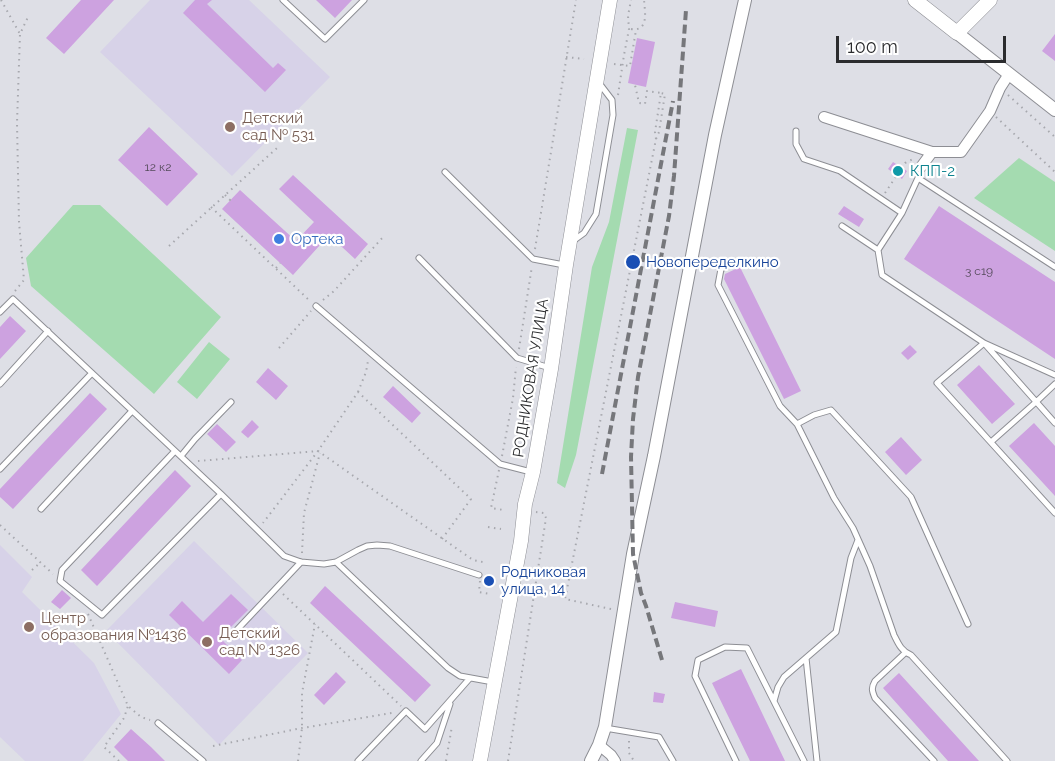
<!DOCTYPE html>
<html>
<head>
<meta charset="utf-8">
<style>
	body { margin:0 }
	#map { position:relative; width:1055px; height:761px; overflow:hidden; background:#dedfe6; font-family:Raleway,sans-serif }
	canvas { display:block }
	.scale { position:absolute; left:836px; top:36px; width:170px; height:27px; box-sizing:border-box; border:3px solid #2b2c2e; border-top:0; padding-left:8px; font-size:18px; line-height:21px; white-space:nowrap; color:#2b2c2e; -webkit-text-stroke:4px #fff; paint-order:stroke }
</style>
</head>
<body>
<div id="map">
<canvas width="1055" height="761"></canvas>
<div class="scale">100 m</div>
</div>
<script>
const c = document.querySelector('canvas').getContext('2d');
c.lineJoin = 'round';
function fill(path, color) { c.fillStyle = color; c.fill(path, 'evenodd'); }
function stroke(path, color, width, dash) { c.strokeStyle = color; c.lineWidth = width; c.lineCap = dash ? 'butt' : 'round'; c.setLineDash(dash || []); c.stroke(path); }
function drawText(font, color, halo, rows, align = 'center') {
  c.font = font + ' Raleway,sans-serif'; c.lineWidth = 4.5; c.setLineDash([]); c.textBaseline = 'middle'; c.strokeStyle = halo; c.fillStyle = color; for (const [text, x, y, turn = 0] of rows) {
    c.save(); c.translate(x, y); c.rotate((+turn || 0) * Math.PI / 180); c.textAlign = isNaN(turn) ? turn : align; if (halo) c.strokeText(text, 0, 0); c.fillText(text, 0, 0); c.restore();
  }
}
const education = new Path2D(`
	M150,0H249L330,77L232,176L100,52Z
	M194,541L308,653L219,745L106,631Z
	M0,545L32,577L22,592L94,663L121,714L83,761H25L0,737Z`);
const green = new Path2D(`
	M627,128L638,130L576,455L565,488L557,483L592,267L609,222Z
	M1019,158L1055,182V251L974,198Z
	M73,205H100L221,317L154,394L31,286L26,258Z
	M209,342L230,359L197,399L177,382Z`);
const building = new Path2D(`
	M81,0H114L64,54L46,38Z
	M195,0H212L207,4L273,68L278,63L286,70L265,92L183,13Z
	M316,0H352L335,18Z
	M1055,34V61L1042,51Z
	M637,38L655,42L646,87L628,83Z
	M149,127L198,174L167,206L118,160Z
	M893,162L907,171L902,179L888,169Z
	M293,175L368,244L355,259L329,235L293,275L222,209L240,190L296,241L314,222L279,189Z
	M844,206L864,219L859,227L838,214Z
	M939,206L1055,282V359L904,259Z
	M740,267L801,391L784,399L724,279L725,274Z
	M10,316L26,331L0,359V327Z
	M910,345L917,352L908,360L901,353Z
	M979,365L1015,404L992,424L957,385Z
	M268,368L288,386L276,400L256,382Z
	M393,386L421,413L412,423L383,397Z
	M90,393L107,409L13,509L0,497V489Z
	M252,420L259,427L248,438L241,432Z
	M1034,423L1055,446V496L1009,446Z
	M217,424L236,442L226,452L207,434Z
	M901,437L922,460L906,475L885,452Z
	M175,470L191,486L97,586L81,570Z
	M325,586L431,685L415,702L310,603Z
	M62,590L71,598L60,609L51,602Z
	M231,594L248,610L220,638L242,660L229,674L169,615L182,601L203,622Z
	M675,602L718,611L715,627L671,618Z
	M741,669L785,761H750L712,683Z
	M336,672L346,682L324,705L314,695Z
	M899,673L979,761H948L883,688Z
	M654,692L665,694L663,703L653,702Z
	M131,729L151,747L165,761H128L114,747Z`);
const path = new Path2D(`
	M1,0L20,34
	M631,29C649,32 645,12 644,0
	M566,57L584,59
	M614,64L630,66L636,30
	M618,95L624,55L629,29L628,16L631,0
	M1008,95L1055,137
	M996,117L1055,172
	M656,139L659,132L665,94L661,93
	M885,193L905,163L913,159
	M225,195L230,200L227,203
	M211,207L310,301
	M169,246L277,148
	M535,249L576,0
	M276,268L280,263
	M15,291L24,280L19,222L17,123L20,34L28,17
	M323,300L334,291L384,236
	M279,348L311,311
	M519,349L532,266
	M358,392L366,372L368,361
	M502,456L513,398L516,367
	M198,461L318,451L263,523
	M499,470L491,508L504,510
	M0,525L53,574
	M488,527L501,529
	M442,539L471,499L358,392L318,451L473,560L483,562
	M302,553L304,513L320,453
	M32,570L41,562
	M480,581L479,592L490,594
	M283,594L401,706
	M611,609L565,599L656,139L655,132L661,93L647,91L645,104L639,103L635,85
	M88,614L128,706L141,717L150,720
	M629,741V753L634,761
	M213,746L302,728L392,713
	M119,761L104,747L124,718L128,706
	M298,761L302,728V693L315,624
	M446,761L452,726
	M508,761L546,518L544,513L536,512`);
const service = new Path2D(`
	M283,0L325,39L364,0
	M796,131V144L804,159L840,171L902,213L878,250L882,275L984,343L1055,423
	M445,172L533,259L564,265
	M902,213L918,178L1055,267
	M842,226L878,250
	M573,241L584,233L596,214L613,115L612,100L599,83
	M419,258L517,358L550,368
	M731,264L721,269L718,285L780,406L797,424L834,498L853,528L870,566L894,635C898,643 901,651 911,655L1007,761
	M316,306L500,464L531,472
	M0,312L13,299L221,494L284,556L301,562L324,564L336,562L358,550L367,546L377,545L390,546L479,575
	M1055,375L984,343L937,383L1055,513
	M0,384L48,331
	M797,424L814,415L831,410L911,497L968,624
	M991,442L1036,402L1055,384
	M175,451L62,570L60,581L102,615L221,494
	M181,456L195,439L231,402
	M0,469L92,373
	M41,509L132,411
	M336,562L448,668L460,676L493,682
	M233,634L301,562
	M905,653L875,681C871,688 872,691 875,698L934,761
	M806,658L817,761
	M774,701L778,687L784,677L836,632L851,558L858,540
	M158,723L203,761
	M605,728L659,737L673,761
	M358,761L406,711L425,729L470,678
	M421,761L437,743L450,704
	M736,761L695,676L698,660L725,647L747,648L804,761`);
const minor = new Path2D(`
	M824,117L932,152L921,167
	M932,152H961L990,111L1000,88L1009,74
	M599,745L611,755L615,761`);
const tertiary = new Path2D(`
	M957,33L1055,110
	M591,761L599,745L605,727L633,554L654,456L715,135L745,0`);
const secondary = new Path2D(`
	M915,0L957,33L990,0
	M480,761L521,541L525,504L533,472L551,369L566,265L610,0`);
const rail = new Path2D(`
	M602,474L673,101
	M662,660L646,606L641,593L633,554L631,457L633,419L638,377L669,216L674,176L686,10`);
const markers = [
	[230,127,6,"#8d6e63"],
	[898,171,6,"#0f9aa8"],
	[279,239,6,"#3f7fe0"],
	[633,262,8,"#1a4fb4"],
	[489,581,6,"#1a4fb4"],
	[29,627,6,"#8d6e63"],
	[207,642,6,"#8d6e63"]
];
const numberNames = [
	["12 к2",158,167],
	["3 c19",979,271]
];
const educationNames = [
	["Детский",242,118],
	["сад № 531",242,135],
	["Центр",41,618],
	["образования №1436",41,635],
	["Детский",219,633],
	["сад № 1326",219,650]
];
const cultureNames = [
	["КПП-2",910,171]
];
const shopNames = [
	["Ортека",291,239]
];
const transitNames = [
	["Новопеределкино",646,262],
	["Родниковая",501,572],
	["улица, 14",501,589]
];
const streetNames = [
	["РОДНИКОВАЯ УЛИЦА",531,378,-81]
];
fill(education, '#d7d2e8');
fill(green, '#a4dbb0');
fill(building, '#cda2e0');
stroke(service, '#8d8e94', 7);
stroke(minor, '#8d8e94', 12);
stroke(tertiary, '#8d8e94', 14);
stroke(secondary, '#8d8e94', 15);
stroke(path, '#a7a8ae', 2, [1.5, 4.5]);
stroke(service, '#fff', 5);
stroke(minor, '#fff', 10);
stroke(tertiary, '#fff', 12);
stroke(secondary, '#fff', 14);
stroke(rail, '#76777b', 4, [9, 4.5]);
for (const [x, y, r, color] of markers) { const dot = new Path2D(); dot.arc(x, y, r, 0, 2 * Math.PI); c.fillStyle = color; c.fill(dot); stroke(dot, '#fff', 2); }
drawText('12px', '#544a5a', null, numberNames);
drawText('15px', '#785e54', '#fff', educationNames, 'left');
drawText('15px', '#0d838f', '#fff', cultureNames, 'left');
drawText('15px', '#366cbe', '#fff', shopNames, 'left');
drawText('15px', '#164399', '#fff', transitNames, 'left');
drawText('15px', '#2b2c2e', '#fff', streetNames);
</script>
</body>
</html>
